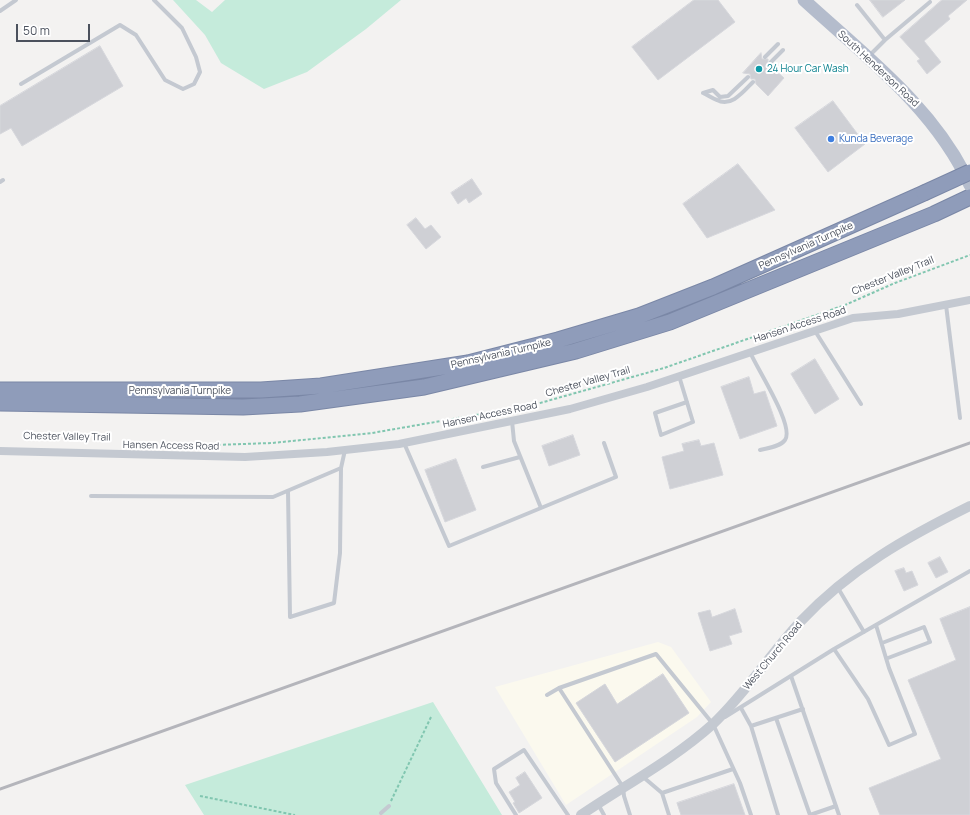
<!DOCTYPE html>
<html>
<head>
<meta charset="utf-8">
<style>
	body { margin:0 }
	#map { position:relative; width:970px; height:815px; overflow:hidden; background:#f3f2f1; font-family:Manrope,sans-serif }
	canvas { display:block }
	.scale { position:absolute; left:16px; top:24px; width:74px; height:18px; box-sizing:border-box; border:2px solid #4b515d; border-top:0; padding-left:5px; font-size:12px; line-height:14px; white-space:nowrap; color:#4b515d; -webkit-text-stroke:3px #fff; paint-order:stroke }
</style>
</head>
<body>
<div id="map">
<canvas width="970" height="815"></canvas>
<div class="scale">50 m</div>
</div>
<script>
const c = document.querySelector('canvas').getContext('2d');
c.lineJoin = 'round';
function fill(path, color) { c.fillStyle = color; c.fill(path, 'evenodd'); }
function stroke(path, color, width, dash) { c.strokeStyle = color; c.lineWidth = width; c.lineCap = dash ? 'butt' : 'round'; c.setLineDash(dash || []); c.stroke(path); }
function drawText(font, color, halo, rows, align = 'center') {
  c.font = font + ' Manrope,sans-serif'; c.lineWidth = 4; c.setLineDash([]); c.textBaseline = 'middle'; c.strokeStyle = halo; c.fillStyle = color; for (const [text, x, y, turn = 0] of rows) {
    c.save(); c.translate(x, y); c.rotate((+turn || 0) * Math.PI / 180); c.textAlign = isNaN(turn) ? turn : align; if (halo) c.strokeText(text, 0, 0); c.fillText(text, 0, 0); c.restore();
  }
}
const commercial = new Path2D(`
	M658,642L671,647L711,702L697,717L566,805L495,687Z`);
const green = new Path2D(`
	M173,0H196L212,12L225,0H401L366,29L307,72L264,89L221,63L205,35Z
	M433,702L502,815H204L185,785Z`);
const building = new Path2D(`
	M694,0H718L735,22L658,80L632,47Z
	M870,0H905L883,17Z
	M942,0H967L948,16L950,19L924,41L941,62L927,74L917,61L920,59L900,37Z
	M100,46L123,86L22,146L11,128L0,134V106Z
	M761,53L762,59H768V64L774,65L772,67L784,78L768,96L756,84L755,79H751L750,74L743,73Z
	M833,101L865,144L828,172L795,128Z
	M738,164L775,210L707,238L683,204Z
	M472,179L482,194L469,203L466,198L458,204L451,193Z
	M416,218L425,229L431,225L441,237L426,249L407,225Z
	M815,359L839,399L815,414L791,374Z
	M749,377L754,394L765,391L777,426L740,439L721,387Z
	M573,435L580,455L549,466L542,446Z
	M699,440L701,446L714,443L723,475L670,489L662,457L684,451L682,444Z
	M456,459L476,510L445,522L425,470Z
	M940,557L948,572L936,578L928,563Z
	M904,568L906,573L912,571L918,585L904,591L895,571Z
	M970,607V815H880L869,788L941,759L908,680L956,660L940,619Z
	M735,609L742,632L729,636L732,644L710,651L698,613L710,610L712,617Z
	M663,674L689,713L615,762L576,703L605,684L617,704Z
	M525,772L542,798L519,813L513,803L515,802L509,792L520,785L516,778Z
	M734,784L745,815H681L677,803Z`);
const path = new Path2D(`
	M183,446L272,443L372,433L533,405L664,368L845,305L895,283L970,255
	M200,796L295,815
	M391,801L431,717`);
const service = new Path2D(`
	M857,5L885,40L869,56
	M0,11L16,0
	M885,40L930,2
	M765,57L778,44
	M771,62L783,50
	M21,84L120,25L136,35L165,80L183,89L194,84L200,72L196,57L182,28L154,0
	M703,93C708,95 711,98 717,100C731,108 744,91 753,82
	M703,93L713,90L720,97L728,96L748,77
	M0,182L3,180
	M946,305L960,418
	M815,331L861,404
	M750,352C757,369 795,426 785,440C780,447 767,448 760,450
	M679,376L693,422L661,435L655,413L687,402
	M512,421L514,441L541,508
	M404,443L449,546L616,477L604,443
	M483,467L520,457
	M288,491L290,617L334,603L340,553L341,468
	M91,496L273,497L341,468L345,450
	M838,588L864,632
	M882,643L924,627L930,642L888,658
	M834,649L868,699L889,745L915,734L889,668L876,625
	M791,676L839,815
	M559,688L623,787L624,796L630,815
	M547,695L559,688L656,654L713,724L740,783L751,815
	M741,708L751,726L778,815
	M725,717L834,649L970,571
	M776,718L810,815
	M751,726L803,709
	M642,776L662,793L669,815
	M662,793L733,769
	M598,804L604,815
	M381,813L389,806
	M516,815L496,783L494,769L524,750L568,815
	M810,815L836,806`);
const minor = new Path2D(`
	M0,451L245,457L327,452L399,444L570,409L647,387L853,318L898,314L970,300`);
const tertiary = new Path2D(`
	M581,815C625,785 673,760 713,724C746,693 770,654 801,621C850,569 907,537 970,506`);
const primary = new Path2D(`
	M804,0C865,56 935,108 970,185`);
const motorway = new Path2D(`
	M0,390H261L321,386L468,363L558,340L639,316L713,287L924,193
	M0,403L243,407L300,404L424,387L576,351L670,322L934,214L970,197`);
const rail = new Path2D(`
	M0,789L970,443`);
const motorwayBridge = new Path2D(`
	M924,193L970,172`);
const markers = [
	[759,69,4,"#0f9aa8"],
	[831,139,4,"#3f7fe0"]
];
const cultureNames = [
	["24 Hour Car Wash",767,69]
];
const streetNames = [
	["South Henderson Road",878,69,43],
	["Pennsylvania Turnpike",806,246,-24],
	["Chester Valley Trail",893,276,-22],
	["Hansen Access Road",800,325,-18],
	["Pennsylvania Turnpike",501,354,-13],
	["Chester Valley Trail",588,382,-16],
	["Pennsylvania Turnpike",180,391],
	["Hansen Access Road",490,415,-12],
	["Chester Valley Trail",67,437,1],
	["Hansen Access Road",171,446,1],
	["West Church Road",773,656,-50]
];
const shopNames = [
	["Kunda Beverage",839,139]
];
fill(commercial, '#fbf9ee');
fill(green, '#c5ebdb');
fill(building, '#cfd0d5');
stroke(building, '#d6d7dc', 1);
stroke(motorway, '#7a87a6', 17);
stroke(path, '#81c6b0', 2, [3, 2]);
stroke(service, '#c4c9d1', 4);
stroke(minor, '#c4c9d1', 8);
stroke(tertiary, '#c4c9d1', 10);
stroke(primary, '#b4bccc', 13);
stroke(motorway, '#8f9cba', 15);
stroke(rail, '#b4b5bb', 3);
stroke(motorwayBridge, '#7a87a6', 17, []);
stroke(motorwayBridge, '#8f9cba', 15);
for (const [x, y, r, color] of markers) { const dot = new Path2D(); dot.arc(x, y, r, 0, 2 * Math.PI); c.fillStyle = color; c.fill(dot); stroke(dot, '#fff', 1.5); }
drawText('10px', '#0d838f', '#fff', cultureNames, 'left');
drawText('10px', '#4b515d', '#fff', streetNames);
drawText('10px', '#366cbe', '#fff', shopNames, 'left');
</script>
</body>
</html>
